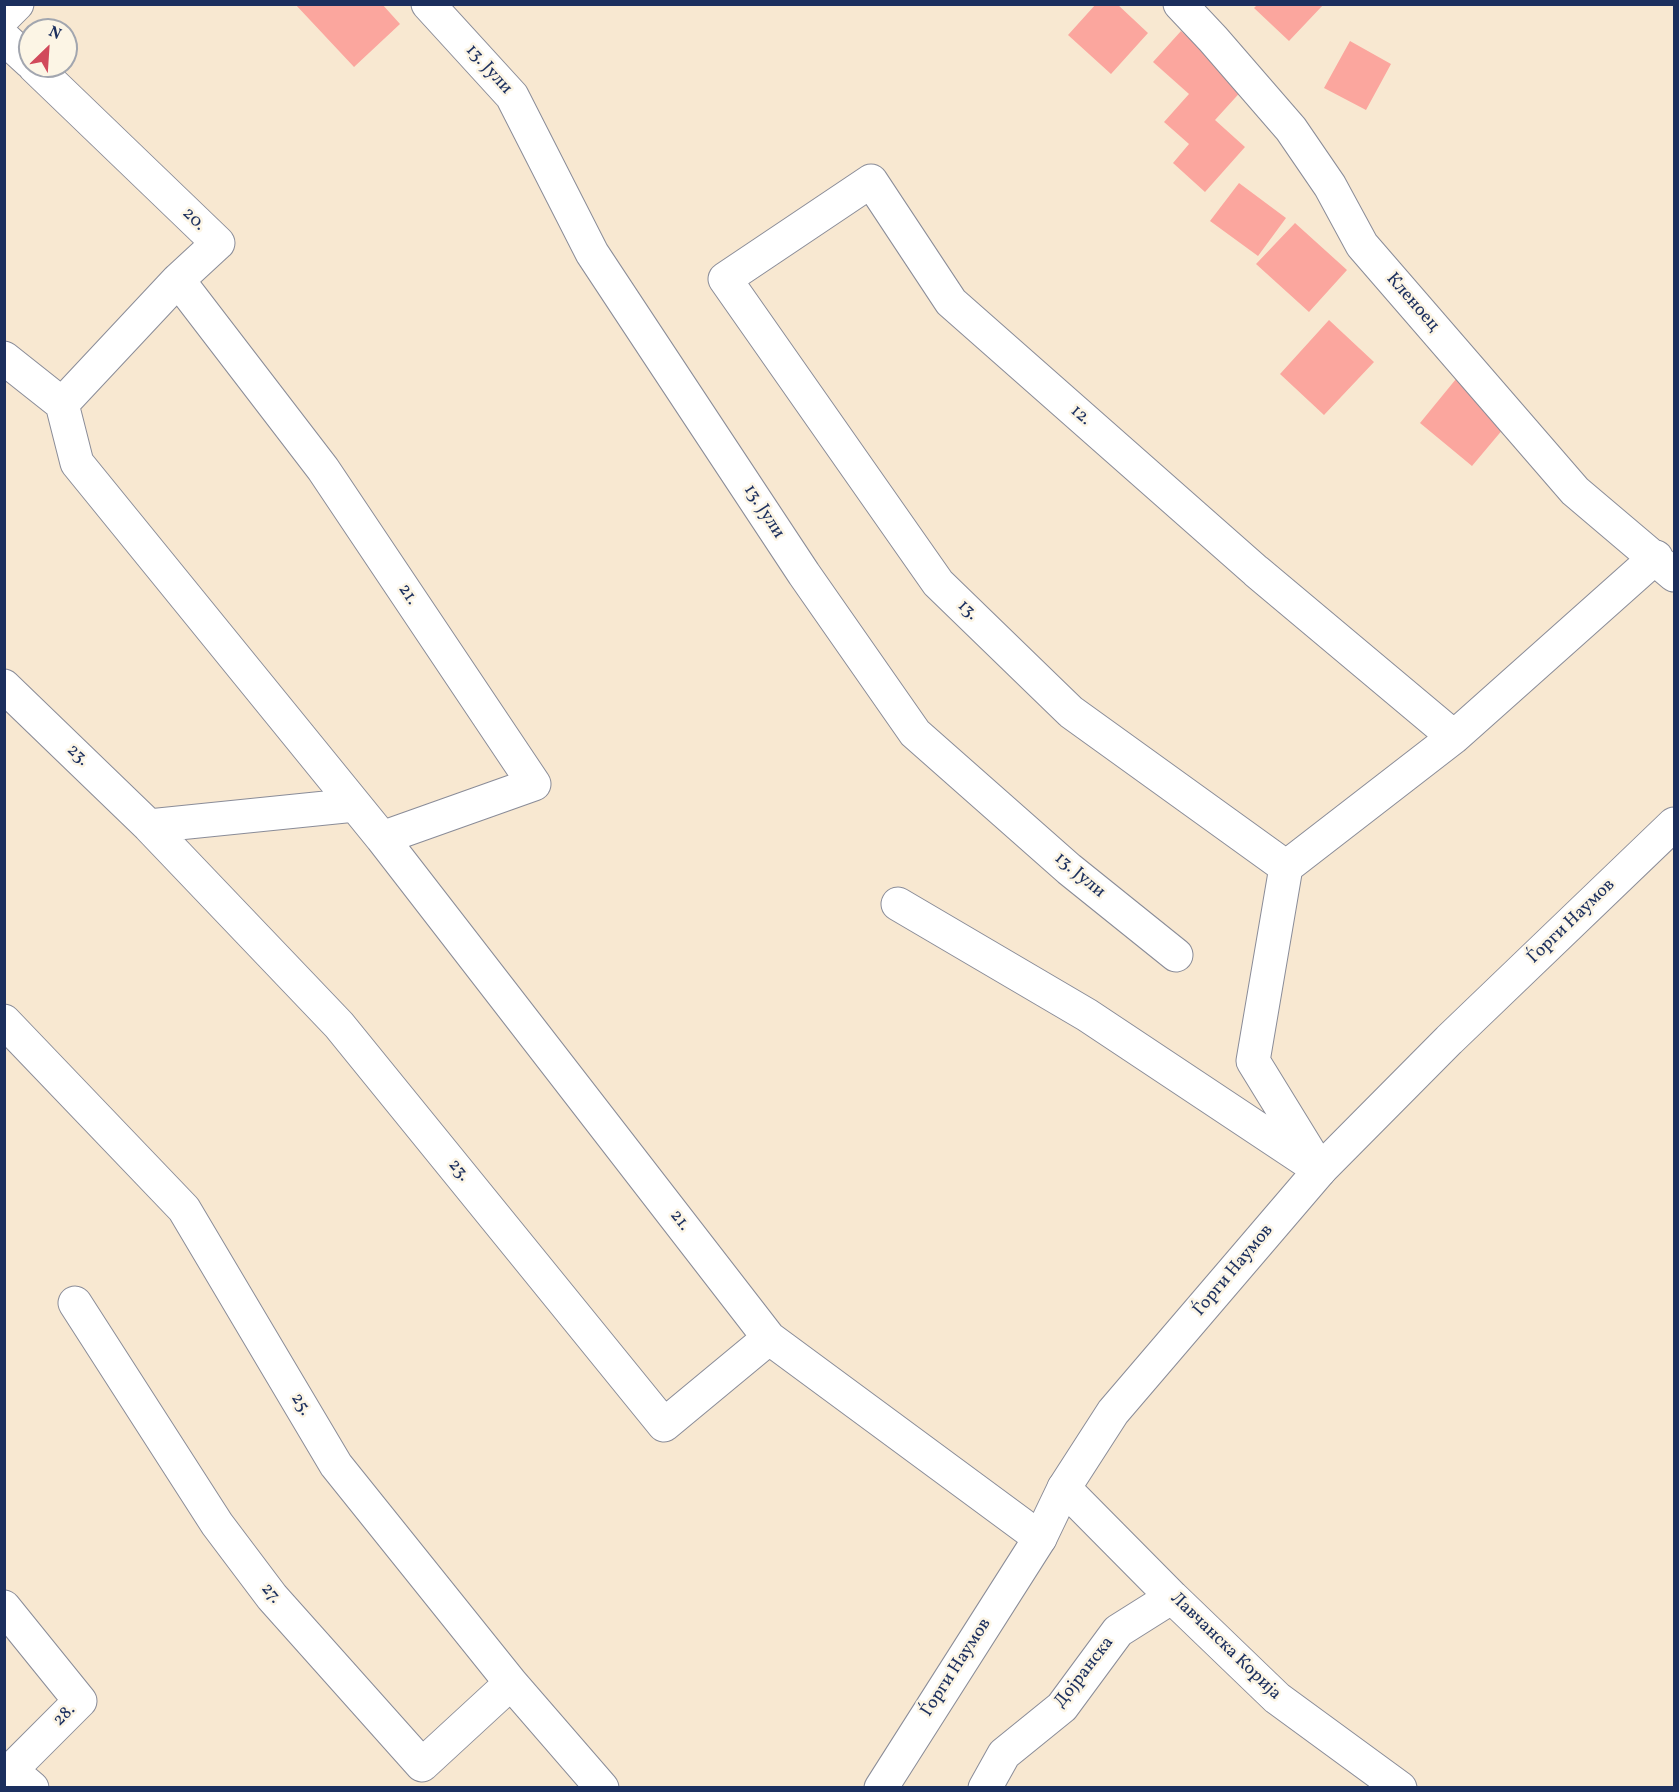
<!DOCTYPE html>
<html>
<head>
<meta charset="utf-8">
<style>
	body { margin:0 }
	#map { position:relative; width:1679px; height:1792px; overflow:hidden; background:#f8e8d1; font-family:Vollkorn,serif }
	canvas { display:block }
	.frame { position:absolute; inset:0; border:6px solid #1b2f5e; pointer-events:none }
	.north { position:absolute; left:18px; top:18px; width:60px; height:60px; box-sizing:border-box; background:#fcf5e5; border:2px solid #a2a6af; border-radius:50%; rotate:25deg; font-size:16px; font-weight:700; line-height:24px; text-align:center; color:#1b2f5e }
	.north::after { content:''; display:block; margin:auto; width:21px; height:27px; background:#d1495b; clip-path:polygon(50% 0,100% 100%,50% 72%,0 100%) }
</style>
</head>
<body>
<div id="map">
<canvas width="1679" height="1792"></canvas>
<div class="frame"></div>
<div class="north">N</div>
</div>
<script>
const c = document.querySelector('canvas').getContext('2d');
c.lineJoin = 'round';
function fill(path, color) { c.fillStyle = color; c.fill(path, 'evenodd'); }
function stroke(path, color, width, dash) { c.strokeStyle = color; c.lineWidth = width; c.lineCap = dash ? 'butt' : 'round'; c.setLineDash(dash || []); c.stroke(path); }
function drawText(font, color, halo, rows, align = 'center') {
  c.font = font + ' Vollkorn,serif'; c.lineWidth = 5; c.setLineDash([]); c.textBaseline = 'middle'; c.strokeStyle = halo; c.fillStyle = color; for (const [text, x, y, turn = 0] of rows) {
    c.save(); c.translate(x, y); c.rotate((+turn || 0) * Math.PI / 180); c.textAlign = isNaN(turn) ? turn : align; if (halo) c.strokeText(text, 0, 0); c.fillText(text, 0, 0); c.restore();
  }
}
const building = new Path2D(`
	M295,4H382L400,24L354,67Z
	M1096,4H1117L1148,33L1111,74L1068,35Z
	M1258,4H1324L1289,41L1254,8Z
	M1181,31L1245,87L1215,120L1245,147L1205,192L1173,163L1189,144L1164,122L1189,94L1153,62Z
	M1350,41L1391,64L1366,110L1324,88Z
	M1239,183L1286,218L1258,256L1210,221Z
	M1295,223L1347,270L1309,312L1256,264Z
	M1329,320L1374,362L1324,415L1280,374Z
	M1456,379L1509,422L1472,466L1420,423Z`);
const street = new Path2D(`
	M428,4L512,96L592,253L804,574L915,733L1069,869L1176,955
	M1180,4L1213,39L1291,129L1330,186L1362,245L1575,491L1674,575
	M4,17L17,4
	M4,38L30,62
	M34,66L218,243L178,280L62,404
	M178,280L323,469L534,784L382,838
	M4,358L62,404L77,463L382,838L769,1338L1040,1538
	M4,686L149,826L339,1025L664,1425L769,1338
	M149,826L355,805
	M1286,867L1071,712L938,583L725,279L871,181L951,302L1256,571L1454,737
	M898,904L1087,1015L1311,1164
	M4,1021L184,1209L336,1465L511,1683L602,1788
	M1320,1170L1253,1061L1286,867L1454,737L1656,557
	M75,1303L217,1524L272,1597L422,1765L511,1683
	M1064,1488L1172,1597L1277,1698L1400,1788
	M4,1607L80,1701L11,1770L32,1788
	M985,1788L1004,1754L1062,1707L1118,1631L1172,1597`);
const secondary = new Path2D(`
	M881,1788L1040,1538L1064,1488L1113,1412L1320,1170L1449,1040L1674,824`);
const streetNames = [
	["13. Јули",488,70,48],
	["20.",193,220,44],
	["Кленоец",1412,303,49],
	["12.",1080,416,41],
	["13. Јули",763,512,57],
	["21.",407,595,56],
	["13.",967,611,44],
	["23.",77,756,44],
	["13. Јули",1079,876,40],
	["Ѓорги Наумов",1572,922,-44],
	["23.",458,1171,51],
	["21.",679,1221,52],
	["Ѓорги Наумов",1234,1271,-50],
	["25.",300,1405,59],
	["27.",270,1594,51],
	["Лавчанска Корија",1225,1647,44],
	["Ѓорги Наумов",957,1668,-57],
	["Дојранска",1085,1673,-52],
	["28.",65,1716,-45]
];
fill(building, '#fba69e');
stroke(street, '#8a8c98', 35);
stroke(secondary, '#8a8c98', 35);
stroke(street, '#fff', 33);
stroke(secondary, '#fff', 33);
drawText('18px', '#1b2f5e', '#fcf5e5', streetNames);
</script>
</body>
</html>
